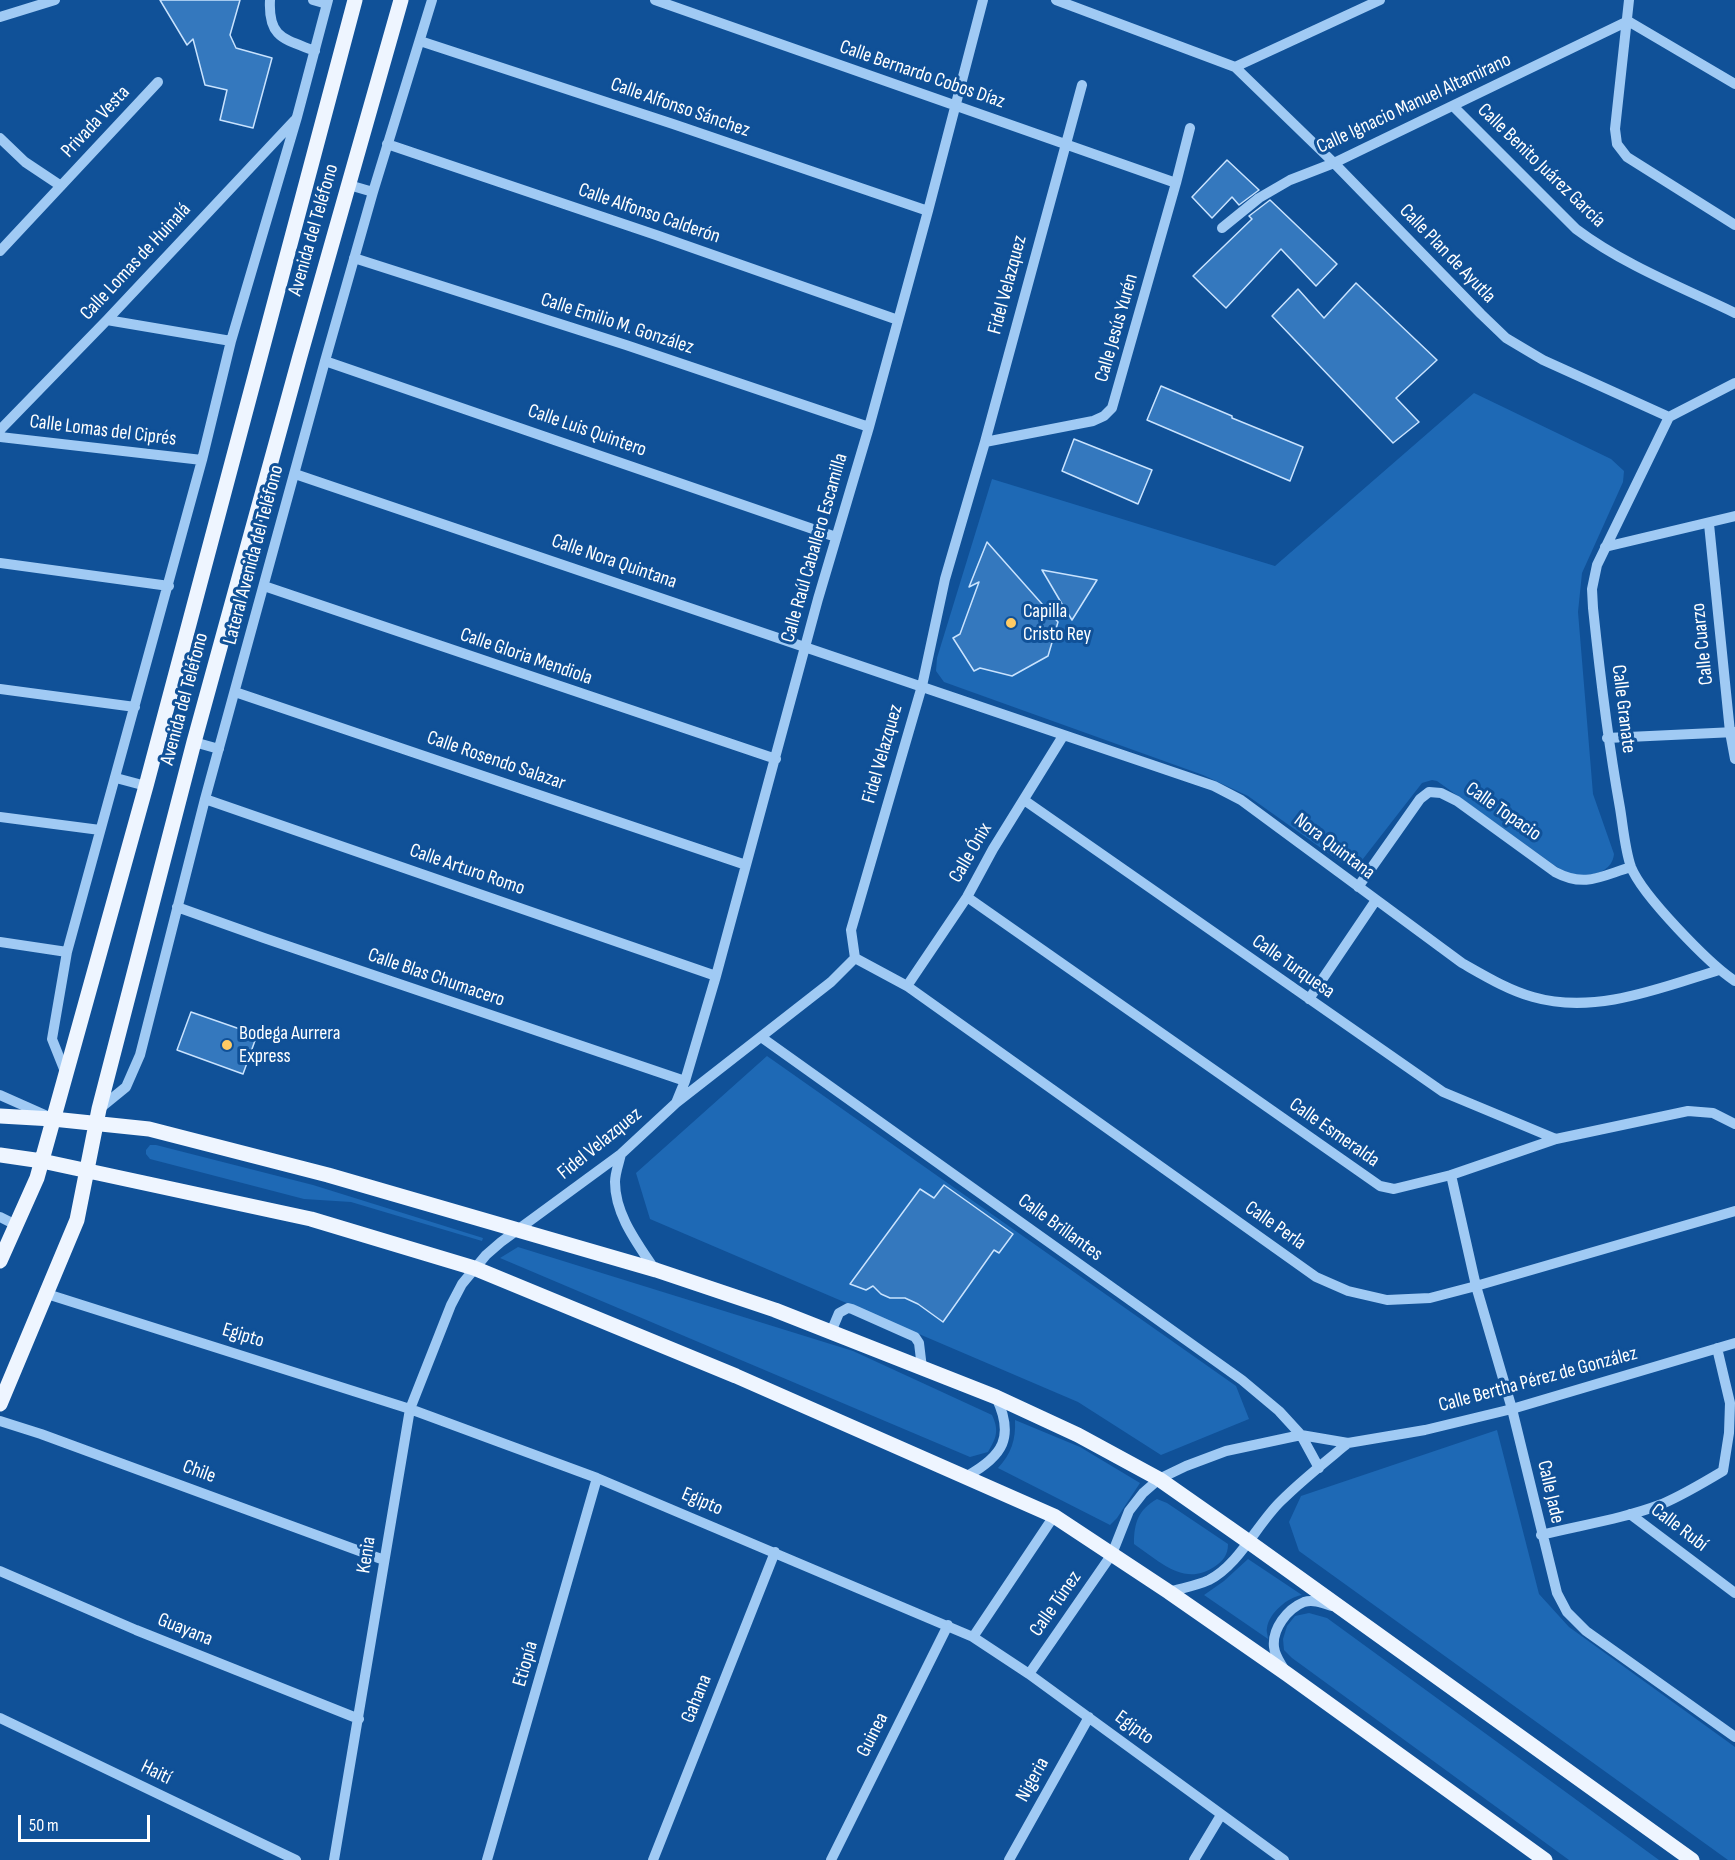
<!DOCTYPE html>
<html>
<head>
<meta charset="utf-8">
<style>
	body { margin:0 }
	#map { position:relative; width:1735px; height:1860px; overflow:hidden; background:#105198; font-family:"Sofia Sans Condensed",sans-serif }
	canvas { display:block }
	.scale { position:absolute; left:18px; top:1815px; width:132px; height:27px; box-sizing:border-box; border:3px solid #fff; border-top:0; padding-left:8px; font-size:18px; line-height:21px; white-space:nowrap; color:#fff; -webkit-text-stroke:4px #105198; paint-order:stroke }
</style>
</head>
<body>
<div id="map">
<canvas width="1735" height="1860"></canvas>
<div class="scale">50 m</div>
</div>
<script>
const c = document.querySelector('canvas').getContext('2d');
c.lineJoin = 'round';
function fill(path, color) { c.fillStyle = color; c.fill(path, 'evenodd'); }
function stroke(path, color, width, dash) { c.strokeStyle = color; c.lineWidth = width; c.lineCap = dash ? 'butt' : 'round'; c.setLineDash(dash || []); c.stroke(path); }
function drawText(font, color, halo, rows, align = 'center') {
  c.font = font + ' "Sofia Sans Condensed",sans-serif'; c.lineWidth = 6; c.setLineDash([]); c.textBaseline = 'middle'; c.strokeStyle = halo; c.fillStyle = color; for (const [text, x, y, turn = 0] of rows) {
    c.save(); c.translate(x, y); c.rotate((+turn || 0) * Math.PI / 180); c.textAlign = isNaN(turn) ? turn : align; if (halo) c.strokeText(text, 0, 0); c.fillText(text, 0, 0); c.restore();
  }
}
const green = new Path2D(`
	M1474,393L1611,459L1624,471L1623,482L1582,573L1578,612L1593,794L1614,854C1612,874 1589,877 1571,874C1566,873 1559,868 1554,865L1437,781L1432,780L1422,783L1359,864L1352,866L1342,863L1248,796L1203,775L944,682L936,671L937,658L992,479L1275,566Z
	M767,1056L1236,1386L1249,1419L1161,1455L1078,1402L650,1219L636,1173Z
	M150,1145H156L313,1185L483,1238L482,1241L351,1202L304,1199L150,1159L146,1154V1150Z
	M518,1247L853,1351L992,1415C999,1430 997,1437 988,1452L970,1457L500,1258Z
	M1015,1420L1080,1447L1140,1483L1117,1518L1110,1525L998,1468C1011,1454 1016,1440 1015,1420Z
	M1497,1430L1539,1594L1569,1627L1735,1747V1860H1728L1299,1551L1289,1522L1301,1496Z
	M1157,1499L1167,1503L1228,1544C1228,1555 1223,1561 1214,1567C1184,1587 1159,1561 1134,1544C1134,1523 1138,1510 1157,1499Z
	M1248,1559L1302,1595C1288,1597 1269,1613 1267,1628C1266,1632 1268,1635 1268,1639L1204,1595L1224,1581Z
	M1309,1613L1327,1618L1659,1860H1569L1292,1658L1284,1650L1283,1639L1287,1626L1295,1616Z`);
const building = new Path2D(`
	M160,0H240L230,35L236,48L272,58L253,128L220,120L227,90L205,85L193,39L187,45Z
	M1227,160L1259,190L1239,205L1232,197L1212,218L1192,197Z
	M1270,200L1337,264L1316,286L1281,249L1226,308L1193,276L1252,219L1249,216Z
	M1356,283L1437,360L1396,398L1419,422L1393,443L1272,316L1298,289L1324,318Z
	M1161,386L1232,416V418L1303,447L1290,481L1147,420Z
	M1074,439L1152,470L1138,504L1062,471Z
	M987,542L1058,622L1048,656L1012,676L980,668L974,671L953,638L960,634L979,582L969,587Z
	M1042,570L1097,580L1072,620L1062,604Z
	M191,1012L257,1035L243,1074L177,1050Z
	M944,1185L1013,1234L999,1253L994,1250L943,1322L918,1304L905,1298H890L881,1294L873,1286L866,1290L850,1284L920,1189L934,1198Z`);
const minor = new Path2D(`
	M270,0C268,38 284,39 315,51
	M313,0L327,4
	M655,0L1176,183
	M1056,0L1235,67L1334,163L1481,314L1506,338L1543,360L1669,417
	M1629,0L1615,129L1617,144L1627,157L1735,225
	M0,17L55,0
	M420,41L673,124L928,211
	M1235,67L1380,0
	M1453,106L1576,229C1624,265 1681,287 1735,313
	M0,138L25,162L61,186
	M387,144L656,235L898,320
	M349,185L373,192
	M1222,228L1259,198L1290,180L1334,163L1628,21L1735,84
	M0,251L158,82
	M354,258L626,345L869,427
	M107,320L231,341
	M325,361L836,537
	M1669,417L1597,565L1592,589L1593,608C1600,675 1608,742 1620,808C1623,826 1625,850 1631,867C1642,895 1709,964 1735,981
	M1669,417L1735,383
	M0,430L107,320L295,120
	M0,437L202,460
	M985,442L1093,421L1104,416L1112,408L1176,183L1190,128
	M295,474L1214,786L1241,800L1462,963C1485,976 1508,990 1533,997C1595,1015 1660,988 1719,970
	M1709,524L1730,732L1735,759
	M1605,547L1735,516
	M0,563L169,586
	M264,586L776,759
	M0,689L135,707
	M235,692L746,865
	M1607,738L1735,732
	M194,742L219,749
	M116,778L146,786
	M205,799L716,976
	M1024,800L1443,1092L1556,1139
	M0,817L100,830
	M1358,887L1420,799L1429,792L1441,793L1457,801L1555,872C1585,888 1601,876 1631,867
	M967,897L1380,1186L1394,1189L1451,1175L1556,1139L1688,1111L1713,1113L1735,1124
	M177,907L264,938L685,1081
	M0,942L67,952
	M855,958L907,986L1316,1277L1348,1291L1387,1300L1430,1298L1476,1286L1735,1211
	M855,958L851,930L922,686L945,579L985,442L1082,85
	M907,986L967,897L993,849L1063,736
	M1309,999L1376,900
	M761,1037L1242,1380L1279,1411L1301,1435L1319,1468
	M66,1074L52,1039L67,952L202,460L231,341L297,117L328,0
	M0,1095L45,1115
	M676,1103L685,1081L716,976L818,599L869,427L928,211L983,0
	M99,1109L126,1087L140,1055L205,799L325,361L373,192L432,0
	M621,1154C619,1163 615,1173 615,1182C615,1215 638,1244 655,1270
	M1451,1175L1476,1286L1512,1409L1557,1593L1567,1612L1586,1631L1735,1737
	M0,1217L16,1225
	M47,1294L410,1409L597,1478L973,1637L1029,1674L1284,1860
	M831,1332L839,1313L848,1308L852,1309L915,1337L919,1343L922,1368
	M0,1421L41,1434L384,1560
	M967,1476C1003,1456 1015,1437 996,1397
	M1630,1514L1735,1593
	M1541,1535C1581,1525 1623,1519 1662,1504C1683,1495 1703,1483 1723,1471L1729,1433L1730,1403L1717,1348
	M0,1571L136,1630L359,1719
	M1169,1592C1182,1588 1196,1586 1209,1580C1239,1565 1257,1524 1281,1501C1302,1480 1325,1462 1348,1443
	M973,1637L1054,1516
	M1284,1669C1280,1662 1275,1656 1274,1647C1272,1629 1287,1609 1304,1602C1313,1599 1323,1603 1332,1606
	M1029,1674L1112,1554L1129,1511L1143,1493L1159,1479L1186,1466L1226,1451L1301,1435L1348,1443L1425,1430L1512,1409L1735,1343
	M0,1718L296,1860
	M334,1860L410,1409L451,1305L462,1284L486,1255L501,1242L621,1154L676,1103L831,982L855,958
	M487,1860L597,1478
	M653,1860L775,1552
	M831,1860L948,1625
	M1009,1860L1089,1717
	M1194,1860L1221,1815`);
const major = new Path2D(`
	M0,1116L53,1119L149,1129L328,1175L656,1270L775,1310L996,1397L1078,1435L1159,1479L1249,1542L1692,1860
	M0,1155L42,1161L311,1219L474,1268L736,1376L1054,1516L1169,1592L1287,1674L1545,1860
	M0,1261L37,1178L146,786L355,0
	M0,1404L77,1220L99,1109L194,742L300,356L401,0`);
const markers = [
	[1011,623,6,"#ffcb64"],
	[227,1045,6,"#ffcb64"]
];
const streetNames = [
	["Calle Bernardo Cobos Díaz",922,75,19],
	["Calle Ignacio Manuel Altamirano",1414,104,-25],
	["Calle Alfonso Sánchez",680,108,19],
	["Privada Vesta",96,122,-47],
	["Calle Benito Juárez García",1541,166,44],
	["Calle Alfonso Calderón",649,214,19],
	["Avenida del Teléfono",314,230,-74],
	["Calle Plan de Ayutla",1447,254,46],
	["Calle Lomas de Huinalá",136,262,-47],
	["Fidel Velazquez",1008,285,-75],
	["Calle Emilio M. González",617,324,18],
	["Calle Jesús Yurén",1117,328,-74],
	["Calle Lomas del Ciprés",103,431,7],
	["Calle Luis Quintero",587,431,19],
	["Calle Raúl Caballero Escamilla",815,548,-74],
	["Lateral Avenida del Teléfono",254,555,-75],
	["Calle Nora Quintana",614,562,19],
	["Calle Cuarzo",1703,644,-96],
	["Calle Gloria Mendiola",526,657,19],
	["Avenida del Teléfono",185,699,-75],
	["Calle Granate",1623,709,83],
	["Fidel Velazquez",883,754,-74],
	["Calle Rosendo Salazar",496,761,19],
	["Calle Topacio",1503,812,35],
	["Nora Quintana",1334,847,37],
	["Calle Ónix",971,853,-60],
	["Calle Arturo Romo",467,870,19],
	["Calle Turquesa",1293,967,35],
	["Calle Blas Chumacero",436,978,19],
	["Calle Esmeralda",1334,1133,35],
	["Fidel Velazquez",600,1144,-39],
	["Calle Perla",1275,1226,35],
	["Calle Brillantes",1060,1228,36],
	["Egipto",243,1336,17],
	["Calle Bertha Pérez de González",1538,1380,-15],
	["Chile",199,1472,20],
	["Calle Jade",1550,1492,77],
	["Egipto",702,1502,23],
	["Calle Rubí",1679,1528,37],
	["Kenia",367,1555,-81],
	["Calle Túnez",1056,1604,-55],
	["Guayana",185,1630,22],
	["Etiopía",526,1664,-74],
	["Gahana",697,1699,-68],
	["Egipto",1134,1728,36],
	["Guinea",873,1735,-63],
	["Haití",156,1773,26],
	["Nigeria",1033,1780,-61]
];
const poiNames = [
	["Capilla",1023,612],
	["Cristo Rey",1023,635],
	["Bodega Aurrera",239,1034],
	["Express",239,1057]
];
fill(green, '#1e69b5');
fill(building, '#3478be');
stroke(building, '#c9e3fe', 1.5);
stroke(minor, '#a0caf4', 10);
stroke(major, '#eef5ff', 15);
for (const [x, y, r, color] of markers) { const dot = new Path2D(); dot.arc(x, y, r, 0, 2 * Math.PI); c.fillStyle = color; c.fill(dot); stroke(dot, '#105198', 2); }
drawText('20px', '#fff', '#105198', streetNames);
drawText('20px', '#fff', '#105198', poiNames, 'left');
</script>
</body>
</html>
